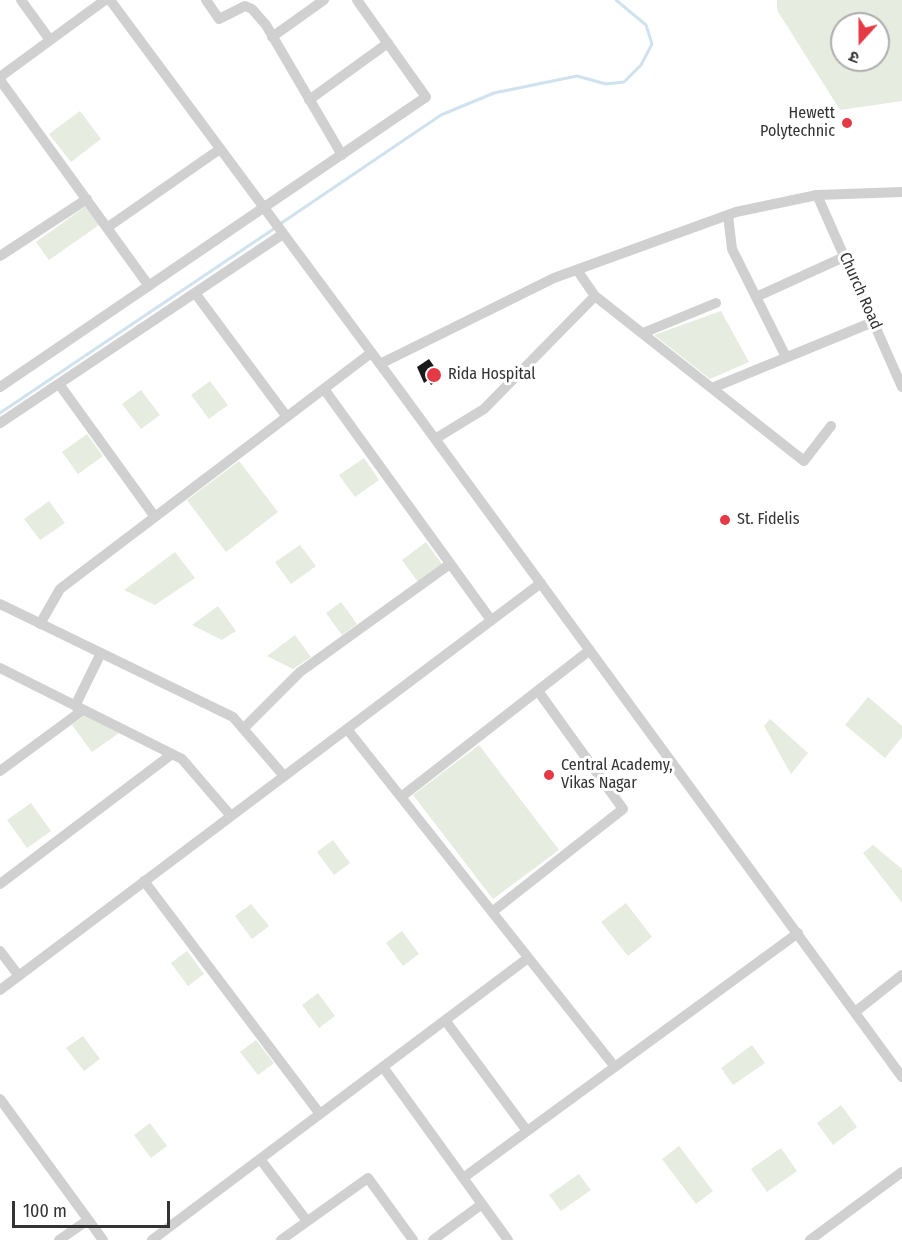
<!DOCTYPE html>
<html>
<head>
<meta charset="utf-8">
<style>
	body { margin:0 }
	#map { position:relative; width:902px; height:1240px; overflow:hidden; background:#fff; font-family:"Fira Sans Condensed","Noto Sans Devanagari",sans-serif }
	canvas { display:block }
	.north { position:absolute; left:830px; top:12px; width:60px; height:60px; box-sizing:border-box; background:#fff; border:2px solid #adadad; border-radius:50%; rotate:201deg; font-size:16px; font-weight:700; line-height:24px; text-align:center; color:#333 }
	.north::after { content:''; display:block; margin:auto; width:21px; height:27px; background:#e63946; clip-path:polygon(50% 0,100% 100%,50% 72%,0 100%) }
	.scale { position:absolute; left:12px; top:1201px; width:158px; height:27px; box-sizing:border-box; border:3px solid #333; border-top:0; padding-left:8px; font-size:18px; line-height:21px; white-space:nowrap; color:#333; -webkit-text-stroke:4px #fff; paint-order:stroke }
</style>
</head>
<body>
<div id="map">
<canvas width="902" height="1240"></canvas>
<div class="north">उ</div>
<div class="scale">100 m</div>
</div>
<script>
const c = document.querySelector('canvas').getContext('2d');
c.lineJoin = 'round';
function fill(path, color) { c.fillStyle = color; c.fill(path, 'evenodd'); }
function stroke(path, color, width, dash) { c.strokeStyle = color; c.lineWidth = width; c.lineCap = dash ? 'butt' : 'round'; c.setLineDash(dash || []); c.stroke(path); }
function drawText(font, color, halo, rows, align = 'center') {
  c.font = font + ' "Fira Sans Condensed",sans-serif'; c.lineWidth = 6; c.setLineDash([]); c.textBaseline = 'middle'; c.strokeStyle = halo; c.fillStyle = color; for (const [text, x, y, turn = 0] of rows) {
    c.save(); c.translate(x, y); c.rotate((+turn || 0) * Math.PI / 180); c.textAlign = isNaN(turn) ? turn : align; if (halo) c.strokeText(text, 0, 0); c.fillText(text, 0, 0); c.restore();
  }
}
const green = new Path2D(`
	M777,0H902V101L840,110L777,10ZM842,24H878V60H842Z
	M80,111L101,139L71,162L49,134Z
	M86,206L99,225L49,260L36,242Z
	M721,311L749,362L710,379L654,335Z
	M210,381L228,405L209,419L191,395Z
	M141,390L160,415L141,429L122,404Z
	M87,434L103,456L78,474L62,452Z
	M364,458L379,480L355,497L339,475Z
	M239,461L278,512L226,552L187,500Z
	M49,501L65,523L40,540L24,519Z
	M426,542L442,564L418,582L402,560Z
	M300,545L316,566L291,584L275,562Z
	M175,552L195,578L155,605L124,590Z
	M341,602L357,624L342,635L326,613Z
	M218,606L236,631L222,640L192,625Z
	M295,635L311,657L293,669L267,656Z
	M868,697L902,726V737L885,758L845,725Z
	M85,715L119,733L92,752L72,725Z
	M770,719L808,753L791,774L764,726Z
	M479,745L559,850L493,899L413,795Z
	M31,803L51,831L27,848L7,820Z
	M333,840L350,863L334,875L317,852Z
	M873,845L902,869V903L863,853Z
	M626,903L652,937L628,956L601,922Z
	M251,904L269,926L252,939L235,916Z
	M402,931L419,954L403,966L386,943Z
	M187,951L204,974L188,986L171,963Z
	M318,993L335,1016L319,1028L302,1005Z
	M83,1036L100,1059L84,1071L66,1048Z
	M256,1040L274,1063L258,1075L240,1052Z
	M752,1045L765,1063L733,1085L721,1068Z
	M841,1105L857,1127L833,1145L817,1123Z
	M150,1123L167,1146L151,1158L134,1135Z
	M679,1146L713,1191L696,1204L662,1159Z
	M781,1148L797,1171L767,1192L751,1169Z
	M579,1174L591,1190L561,1211L549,1195Z`);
const stream = new Path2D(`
	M280,224L441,115L494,93L577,76L606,84L624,82L641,65L652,44L646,25L616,0
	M0,413L275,228`);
const building = new Path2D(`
	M429,359L442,378L431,385L428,380L424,383L417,367Z`);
const minor = new Path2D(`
	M21,0L50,40
	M110,0L397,387L902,1077
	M206,0L219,19L245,6L252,9L266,25L342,155
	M272,37L324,0
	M0,77L105,0
	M0,80L149,286
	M309,100L388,43
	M817,195L902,387
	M728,215L732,249L786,357
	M108,227L220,149
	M0,256L87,199
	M577,270L595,296L804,461L831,426
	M195,293L287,417
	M756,297L844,257
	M643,333L716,303
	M380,364L554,278L736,212L817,195L902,192
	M59,384L155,517
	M0,387L426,97L357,0
	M712,388L873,322
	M324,389L491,620
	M0,423L283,234
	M435,439L484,409L595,296
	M0,604L233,717L284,776
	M40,624L60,589L371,353
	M0,668L182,759L231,816
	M75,706L101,653
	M244,728L300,672L450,564
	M347,729L615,1067
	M0,771L83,710
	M401,797L590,650
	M144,881L320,1114
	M0,884L172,754
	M492,912L623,809L538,691
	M0,951L19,976
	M0,990L541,583
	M855,1012L902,975
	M445,1020L527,1131
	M383,1067L508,1240
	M0,1099L103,1240
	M260,1159L307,1221
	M463,1178L798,933
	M59,1240L88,1220
	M152,1240L528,958
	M281,1240L368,1178L413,1240
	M433,1240L482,1204
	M810,1240L902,1172`);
const markers = [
	[847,123,6,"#e63946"],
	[434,375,8,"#e63946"],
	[725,520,6,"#e63946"],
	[549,775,6,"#e63946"]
];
const poiNames = [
	["Hewett",835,114,"right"],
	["Polytechnic",835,132,"right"],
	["Rida Hospital",448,375],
	["St. Fidelis",737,520],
	["Central Academy,",561,766],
	["Vikas Nagar",561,784]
];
const streetNames = [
	["Church Road",860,291,66]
];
fill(green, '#e6ecdf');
stroke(stream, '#cfe2ee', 3);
fill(building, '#1a1a1a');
stroke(minor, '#d0d0d0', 10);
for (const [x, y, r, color] of markers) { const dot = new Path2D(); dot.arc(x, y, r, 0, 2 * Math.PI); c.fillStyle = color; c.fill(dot); stroke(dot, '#fff', 2); }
drawText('16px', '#333', '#fff', poiNames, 'left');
drawText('16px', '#333', '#fff', streetNames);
</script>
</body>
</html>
